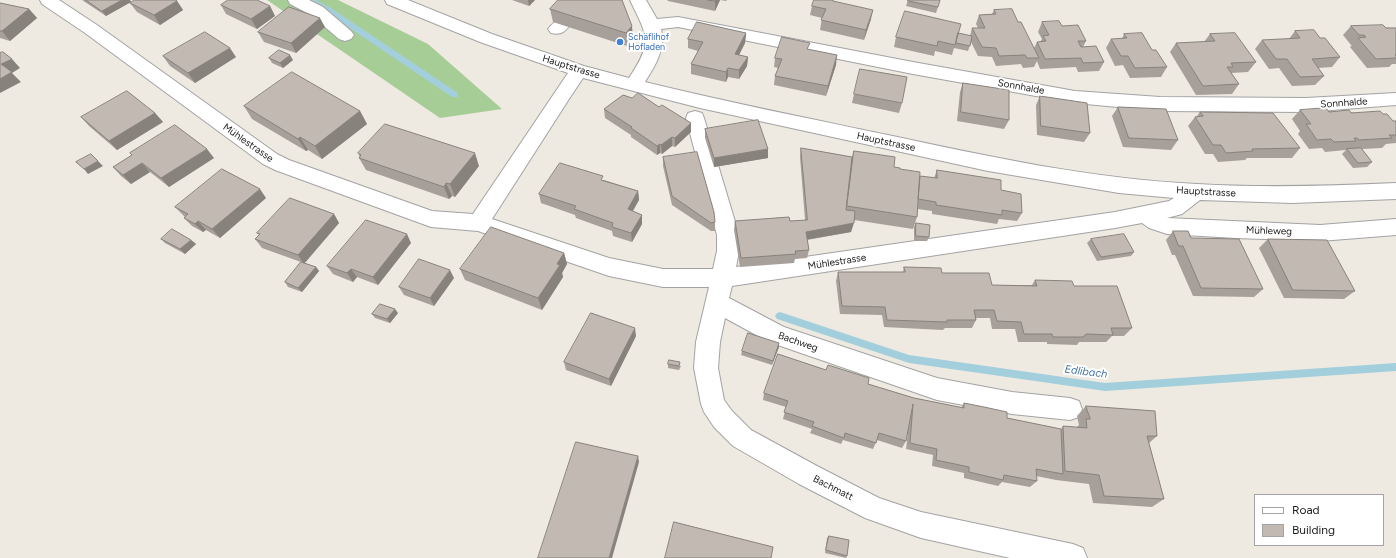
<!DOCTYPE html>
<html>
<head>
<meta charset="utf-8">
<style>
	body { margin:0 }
	#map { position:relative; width:1396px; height:558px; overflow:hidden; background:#eeeae2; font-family:Figtree,sans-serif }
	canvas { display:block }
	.legend { position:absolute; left:1254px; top:494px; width:130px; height:52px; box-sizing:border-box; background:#fff; border:1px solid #a4a4a4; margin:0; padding:5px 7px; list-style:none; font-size:12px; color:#1c1c1c }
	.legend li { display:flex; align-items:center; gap:8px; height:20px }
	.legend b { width:20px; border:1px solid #a4a4a4 }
</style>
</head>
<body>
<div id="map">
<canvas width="1396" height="558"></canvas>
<ul class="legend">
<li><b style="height:5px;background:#fff"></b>Road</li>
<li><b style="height:11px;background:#c2b9b2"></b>Building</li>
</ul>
</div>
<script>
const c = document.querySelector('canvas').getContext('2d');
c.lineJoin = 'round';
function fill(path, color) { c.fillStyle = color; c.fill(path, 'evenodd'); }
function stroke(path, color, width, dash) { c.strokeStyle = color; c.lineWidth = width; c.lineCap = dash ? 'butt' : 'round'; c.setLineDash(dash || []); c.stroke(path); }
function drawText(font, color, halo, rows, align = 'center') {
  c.font = font + ' Figtree,sans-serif'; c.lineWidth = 4; c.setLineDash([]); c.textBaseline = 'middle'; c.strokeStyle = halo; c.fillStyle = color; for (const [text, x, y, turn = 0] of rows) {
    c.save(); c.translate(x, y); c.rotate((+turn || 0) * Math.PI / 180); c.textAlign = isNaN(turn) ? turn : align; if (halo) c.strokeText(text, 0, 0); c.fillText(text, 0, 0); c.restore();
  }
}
const forest = new Path2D(`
	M267,0H338L428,44L502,109L440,118Z`);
const stream = new Path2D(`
	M308,0H316L331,8L458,93V97H452Z
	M780,312L909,355L1105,383L1396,363V371L1105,391L909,363L777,319L775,316L777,313Z`);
const minor = new Path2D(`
	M40,0H59L97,25L277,154L289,160L432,211L473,214L568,73L480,42L387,4L385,0H408L492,34L584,66L629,78C654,41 647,36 630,0H646L657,19L678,17L913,62L1075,91L1160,97L1306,98L1396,93V105L1306,112L1160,111L1075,103L913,74L678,27L661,29C666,49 655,66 645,82C726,102 807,118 888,135C990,157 1093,179 1197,184C1264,188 1330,186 1396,183V199L1292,203L1200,200L1182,214L1167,218L1320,225L1396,219V235L1320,241L1236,238L1167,234L1149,228L1142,223L1115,228L732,286L729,298L784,327L937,378L1012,392L1070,398L1079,401L1082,409L1079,417L1070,420L1012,414L937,400L769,342L725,318L720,342L718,368L724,400L732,411L751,430L817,466L879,498L921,512L1073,544L1083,548L1087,558H1010L921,538L865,518L799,484L733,446L714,427L704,412L701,404L694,368L696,342L709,287H663L609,276L478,231L431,227L275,170L263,164L85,33L42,4ZM583,78L700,108L988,171L1119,193L1174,198L1169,201L1115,212L736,267L739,251V235L704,118L702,113L695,111L688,113L686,118L717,235V251L713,269H663L609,258L492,219L569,99Z
	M288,0H309L323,7L351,31L354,35L351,39L345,41L339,39L311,15L290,4Z
	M561,20L567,21L570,25C564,33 560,35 551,33L548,29C552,24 555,21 561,20Z`);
const wall = new Path2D(`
	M82,0H130L131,2L106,16Z
	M512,0H535L529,6Z
	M622,0L633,39L627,46L553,22L550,9Z
	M667,0H727L726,1L720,0L715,11L668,1Z
	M833,0V1L871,19L864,40L820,30L822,18L810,15L812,6Z
	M908,0L938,7L936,13L906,6Z
	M177,1L183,10L160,25L137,12L130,3Z
	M0,3L29,9L37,18L10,41L0,38Z
	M221,5L270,6L275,16L257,29L226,14Z
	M994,10L1018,22L1034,48L1037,42H1040L1042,39L1038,32L1042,22L1062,26L1086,41L1083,47L1104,62L1099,71L1078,72L1076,67L1040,69L1037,61L1034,67L1023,68L1021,64L996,66L992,57L978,56L971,42L968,51L954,48L952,55L935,51L934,56L894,47L896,37L958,33L970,36L972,28H978L976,24L979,15L992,14Z
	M1351,26L1396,28V64H1392L1389,67L1367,68L1350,47L1352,45H1351L1343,35Z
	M325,27L296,53L264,42L258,32Z
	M1295,31L1320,38L1340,57L1332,67L1318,68L1324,76L1315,85L1292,86L1279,68L1269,69L1255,49L1262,40L1289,39Z
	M746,33L745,43L739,55L748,57L747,66L739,79L728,77L726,82L691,74V64L698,51L688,48V39Z
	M1124,34L1152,50L1167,67L1161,77L1130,78L1123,65L1115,66L1106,48L1111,39H1122Z
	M1210,34L1256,62L1248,72L1231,73L1239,84L1232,94L1196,95L1170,52L1176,43L1204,42Z
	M809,50L836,65L826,96L774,85L775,76L778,68L774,67L775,58Z
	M163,56L236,57L195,83L170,66Z
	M269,58L293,60L283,68L272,63Z
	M963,83L1009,120L1004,129L957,121L960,92Z
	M854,94L902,103L899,113L852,103Z
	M1040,96L1090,133L1084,142L1037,135L1036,105Z
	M244,106L360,111L367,124L322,159L308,150L306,151L252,119Z
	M659,107L691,123V132L675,147L672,146L662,154L660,153L657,155L631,137V135L605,118L604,109Z
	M1118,107L1178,140L1171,150L1123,147L1112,116Z
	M1300,110L1383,114L1393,121H1396V143L1386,144L1382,148L1362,149L1372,162L1367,167L1353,168L1342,154L1346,150L1325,152L1322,148L1309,149L1298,134L1300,131L1292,119Z
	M1200,112L1300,148L1292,158H1247L1245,160L1218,162L1213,154H1205L1188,126L1195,117L1197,116Z
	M155,113L163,122L117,150L89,126L81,117Z
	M705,129L768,149V158L714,167L705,138Z
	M801,148L852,157L854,151L900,169L920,176L934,178L937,170L1001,190L1022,213L1017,221L999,219L997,224L932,214V211L918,209L917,217L913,229L854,220L851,232L807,240L809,250L807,258L795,259L794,263L740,267L734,230L735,221H790L805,220L800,157Z
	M130,153L214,158L169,187L150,172L131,184L121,176L113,167L132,155Z
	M358,153L479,166L455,197L452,196L449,199L366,170L359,158L360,157Z
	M663,157L715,222V231H711L672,205L663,166Z
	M604,180L638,191L639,200L632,211L642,215V224L632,242L613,236L612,231L576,218L575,215L541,203L539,194Z
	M266,198L220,238L206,230L203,232L192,226L184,218L185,217L175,207Z
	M334,214L339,223L304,263L316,267L319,271L302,292L288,287L285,282L301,262L262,248L255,239L259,235L257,233Z
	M916,223L929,237L927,241H914V227Z
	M1173,231L1191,238L1263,289L1254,297L1193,296L1175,255H1172L1166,240Z
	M161,239L191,240L196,244L185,254L165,243Z
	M1091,239L1134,252L1131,256L1097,261L1087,243Z
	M1268,239L1355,291L1344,299L1284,298L1259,248Z
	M411,243L378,285L357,277L353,282L333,274L327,266Z
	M564,253L567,264L562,273L563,277L542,310L465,280L460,269Z
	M904,267L942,273L992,285H1032L1035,280L1074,286L1132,328L1124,336H1112L1106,342H1079L1077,345L1047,344V342H1018L1015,329H992L990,318H976V320L972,328H945L943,330L884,327L882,315L840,314L836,281L838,272H903Z
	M454,278L434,306L404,295L399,287Z
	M398,313L390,323L375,318L372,314Z
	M636,336L611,386L566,370L564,362Z
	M779,347L772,365L741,355L742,351Z
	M668,364L681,366L679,370L668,368Z
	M868,384L914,398L961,408L964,403L1007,418L1061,429L1063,426L1077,427L1079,425L1077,416L1086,406L1157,436L1149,443L1164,499L1152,507L1093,503L1089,484L1056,480L1036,476L1037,481L1030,487L1002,482L998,486L964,478V473L932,466L933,455L906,449L908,432L906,441L902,448L877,440L873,449L843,440L841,444L810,433L812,429L783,419L786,407L763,400L764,393Z
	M829,536L847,556L846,558L825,553L827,538Z`);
const shadedWall = new Path2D(`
	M122,0H130L131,2L106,16L102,11Z
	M528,0H535L529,6Z
	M716,0H720L715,11V1Z
	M177,1L183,10L160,25L154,15Z
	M270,6L275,16L257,29L251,19Z
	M29,9L37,18L10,41L2,31Z
	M873,10L871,19L864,40L866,30Z
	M320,18L325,27L296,53L291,43Z
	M632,26L633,39L627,46L626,33Z
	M746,33L745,43L735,63V54Z
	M230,48L236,57L195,83L188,73Z
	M290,55L293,60L283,68L280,63Z
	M837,55L836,65L826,96L828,86Z
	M748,57L747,66L739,79V70Z
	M12,59L20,68L12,73L21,82L0,93V79L1,64Z
	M728,68V77L726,82V72Z
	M360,111L367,124L322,159L315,146Z
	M155,113L163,122L117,150L109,141Z
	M691,123V132L675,147V138Z
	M300,137L308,150L306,151L298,139Z
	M672,137V146L662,154L661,145Z
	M660,144V153L657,155V146Z
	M207,149L214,158L169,187L161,178Z
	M768,149V158L714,167V158Z
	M475,153L479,166L455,197L450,184Z
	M98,161L103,166L88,174L84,169Z
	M142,163L150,172L131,184L123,175Z
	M446,183L452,196L449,199L444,187Z
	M260,189L266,198L220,238L212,229Z
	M638,191L639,200L629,218L628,209Z
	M334,214L339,223L304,264L298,255Z
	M642,215V224L632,242L631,233Z
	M198,221L206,230L203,232L195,224Z
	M854,223L851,232L804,240L806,232Z
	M407,234L411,243L378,285L373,277Z
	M191,240L196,244L185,254L180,249Z
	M564,253L567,264L562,273L563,277L542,310L538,298L557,264Z
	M316,267L319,271L302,292L298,288Z
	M351,269L357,277L353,282L347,273Z
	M450,270L454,278L434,306L430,298Z
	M395,309L398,313L390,323L387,319Z
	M635,328L636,336L611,386L609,379Z
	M779,343V347L772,365L773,361Z
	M638,456L639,462L612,558H609Z`);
const building = new Path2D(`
	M86,0H122L102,11Z
	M135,0H176L177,1L154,15L130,3Z
	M228,0H257L270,6L251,19L221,5Z
	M558,0H622L632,26L626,33L550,9Z
	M708,0H716L715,1Z
	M814,0H833V1L873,10L866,30L821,20L826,9L812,6Z
	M908,0H940L938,7L908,1Z
	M0,3L29,9L2,31H0Z
	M289,7L320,18L291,43L258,32Z
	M1012,9L1018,22H1021L1039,58H1027L1025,55L999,56L996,48L982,47L972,28H985L979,15L996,14L994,10Z
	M905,11L961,24L955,45L938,41L937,46L896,37Z
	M1059,21L1062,26L1078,25L1086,41H1078L1081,47L1096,46L1104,62L1083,63L1081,58L1045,59L1037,42L1046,41L1043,36L1049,35L1042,22Z
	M697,22L746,33L735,54L748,57L739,70L728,68L726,72L691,64L703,42L688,39Z
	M1383,25L1386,28H1396V55H1395L1396,56V58L1376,59L1358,38L1366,37L1364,35H1359L1351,26Z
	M1314,30L1320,38H1325L1340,57L1312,59L1324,76L1300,77L1287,59H1276L1262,40L1300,38L1295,31Z
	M205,32L230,48L188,73L163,56Z
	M958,33L972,36L970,46L956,43Z
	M1142,33L1152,50H1156L1167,67L1135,68L1128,56H1121L1111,39L1127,38L1124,34Z
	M1235,33L1256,62L1231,63L1233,67H1227L1239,84L1203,86L1176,43L1215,41L1210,34Z
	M782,37L810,43L807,49L837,55L828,86L775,76L782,59L775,58Z
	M279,50L290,55L280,63L269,58Z
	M3,52L12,59L1,64L12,72L0,79V53Z
	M860,69L907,77L902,103L854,94Z
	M292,72L360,111L315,146L300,137L298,139L244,106Z
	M963,83L1009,90V120L961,112Z
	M127,91L155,113L109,141L81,117Z
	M638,93L659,107L662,105L691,123L675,138L672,137L661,145L660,144L657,146L631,128L632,127L604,109L623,95L632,98Z
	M1040,96L1087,103L1090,133L1041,126Z
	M1118,107L1166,109L1178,140L1129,138Z
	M1326,108L1329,112L1349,110L1351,113L1380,111L1383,114H1387L1393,121H1396V135H1389L1392,138L1359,140L1357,138H1354L1356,141L1334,142L1331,139L1317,140L1306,124H1311L1300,110Z
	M1200,112L1273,113L1300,148L1252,149L1253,151L1226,153L1221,145H1213L1195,117L1203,116Z
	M758,120L768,149L714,158L705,129Z
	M385,124L475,153L450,184L446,183L444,187L359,158L361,155L358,153Z
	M175,125L207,149L161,178L142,163L123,175L113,167L132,155L130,153Z
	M801,148L852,157L846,210L855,211L854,223L806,232L809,250L795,251L796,254L741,258L735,221L789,217L790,221L807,220Z
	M1361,148L1372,162L1358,163L1347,149Z
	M854,151L895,157L894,167L900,168V169L920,172L917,217L847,206Z
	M697,152L714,212L715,222L711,223L672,196L663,157Z
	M91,154L98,161L84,169L76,162Z
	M560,163L603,176L601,180L638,191L628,209L642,215L631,233L612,227L613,223L574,209L576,206L539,194Z
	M222,169L260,189L212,229L198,221L195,224L184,218L188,214L175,207Z
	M937,170L1001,180V190L1021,194L1022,213L1002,210V215L936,205V202L918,199L920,176L937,178Z
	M290,198L334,214L298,255L255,239L260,234L257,233Z
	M366,220L407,234L373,277L351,269L347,273L327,266Z
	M916,223L930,225L929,237L916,236Z
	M491,227L564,253L557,264L560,265L538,298L460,269Z
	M172,229L191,240L180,249L161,239Z
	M1173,231H1188L1191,238L1239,239L1263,289L1201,288L1183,246H1179Z
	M1124,234L1134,252L1101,257L1091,239Z
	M1268,239L1327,240L1355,291L1293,290Z
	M419,259L450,270L430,298L399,287Z
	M301,262L316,267L298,288L285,282Z
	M904,267L941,268L942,273H989L992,285L1037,286L1035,280L1072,281L1074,286H1117L1132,328H1111L1113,335L1086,334L1083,337H1053L1052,334H1024L1021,322L997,321L994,310H974L976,320H947V322L887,320L885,307L842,306L838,272H905Z
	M380,304L395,309L387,319L372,314Z
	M591,313L635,328L609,379L564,362Z
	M748,333L779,343L773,361L742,351Z
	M778,354L826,370L828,365L869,378L868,384L914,398L964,408V403L984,407L1007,412V418L1061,429L1063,474L1036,469L1037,481L1004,475L1003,480L969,472V467L936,460L937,449L910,443L913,404L906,441L879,433L876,443L845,433L844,438L812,426L814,422L784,412L788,401L764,393Z
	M669,360L680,362L679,366L668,364Z
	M1086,406L1155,411L1157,436H1147L1164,499L1104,496L1099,475L1065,471L1063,426L1087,428L1086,419H1090Z
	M576,442L638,456L609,558H538Z
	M674,522L773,547L771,558H665Z
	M829,536L849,540L847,556L826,550Z`);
const markers = [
	[620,42,4,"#3f7fe0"]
];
const farShopnames = [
	["Schäflihof",628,37],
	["Hofladen",628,47]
];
const streetNames = [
	["Hauptstrasse",571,67,17],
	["Sonnhalde",1021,87,10],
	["Sonnhalde",1344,103,-4],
	["Hauptstrasse",886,142,12],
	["Mühlestrasse",248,143,35],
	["Hauptstrasse",1206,192,3],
	["Mühleweg",1269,231,2],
	["Mühlestrasse",837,262,-9],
	["Bachweg",798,342,19],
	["Bachmatt",833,488,27]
];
const waterNames = [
	["Edlibach",1086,372,7]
];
fill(forest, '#a7cd97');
fill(stream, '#a2cfdb');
stroke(minor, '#a3a3a3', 2);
fill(minor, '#fff');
fill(wall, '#a79f99');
fill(shadedWall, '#88827d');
fill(building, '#c2b9b2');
stroke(building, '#88827d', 1);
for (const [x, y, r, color] of markers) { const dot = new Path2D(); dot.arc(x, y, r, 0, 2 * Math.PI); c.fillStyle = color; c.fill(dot); stroke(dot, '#fff', 1.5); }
drawText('9px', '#366cbe', '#fff', farShopnames, 'left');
drawText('10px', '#1c1c1c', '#fff', streetNames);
drawText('italic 11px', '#4777a3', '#fff', waterNames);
</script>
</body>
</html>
